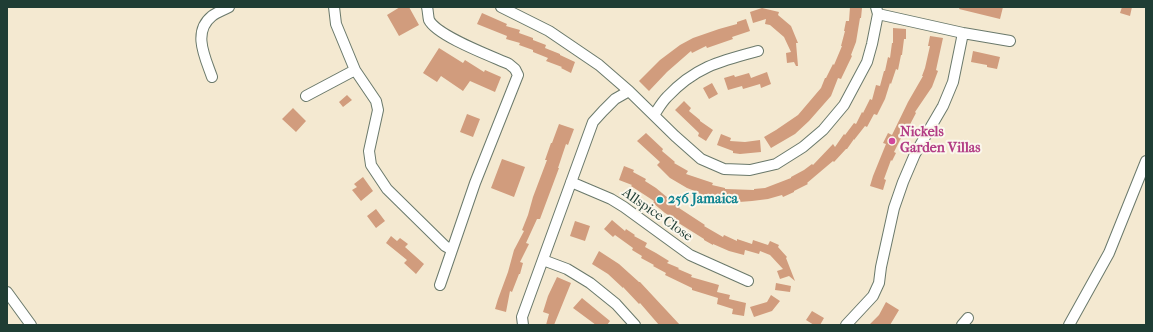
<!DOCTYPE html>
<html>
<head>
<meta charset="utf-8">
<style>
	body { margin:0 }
	#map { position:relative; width:1153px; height:332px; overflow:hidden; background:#f4e9d1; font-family:"IM FELL French Canon",serif }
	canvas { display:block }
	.frame { position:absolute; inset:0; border:8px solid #1f3d34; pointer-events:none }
</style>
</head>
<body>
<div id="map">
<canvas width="1153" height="332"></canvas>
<div class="frame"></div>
</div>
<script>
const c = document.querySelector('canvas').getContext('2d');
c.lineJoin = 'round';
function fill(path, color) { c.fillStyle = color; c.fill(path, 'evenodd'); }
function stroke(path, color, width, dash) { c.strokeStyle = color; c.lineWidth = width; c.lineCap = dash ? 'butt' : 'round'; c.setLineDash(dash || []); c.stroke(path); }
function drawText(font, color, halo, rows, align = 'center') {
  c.font = font + ' "IM FELL French Canon",serif'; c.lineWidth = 4; c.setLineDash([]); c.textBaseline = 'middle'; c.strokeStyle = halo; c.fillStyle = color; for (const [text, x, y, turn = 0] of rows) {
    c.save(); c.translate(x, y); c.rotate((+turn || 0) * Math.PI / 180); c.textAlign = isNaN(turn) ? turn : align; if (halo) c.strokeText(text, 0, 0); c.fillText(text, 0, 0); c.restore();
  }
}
const building = new Path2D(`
	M400,7H409L419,25L399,36L387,15Z
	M850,7L862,8L861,18H860L856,42L851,55L852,56L841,79L838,78L831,96L809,121L795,134L771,148L764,137L776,130L798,115L821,88L825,78H826L833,64L834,65L842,46H841L845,31H844L846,21H849Z
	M960,7H1003L1000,19L959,9Z
	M1122,7H1132L1130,16L1120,13Z
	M762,8L779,12L778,15L791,26L798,43H796L798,66H796L794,62L787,63L786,53L791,52L784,37L770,25L765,24L766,19L753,23L750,12Z
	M482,13L507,24L506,26L520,30L519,33L533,38V40L546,45L545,48L560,54V55L575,62L571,73L561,68L562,67L546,61L548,58L533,52V50L519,45L520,43L506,39L507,36L477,24Z
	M746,19L750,31L732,37L733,39L707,48L706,46L692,53L691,51L667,72L649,91L639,81L660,60L680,45L693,38L719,29L737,24V22Z
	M893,28L906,29V39H904L902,55H901L898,70L896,69L891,84L890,83L885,99L877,115L874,114L867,127L865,126L854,140V139L847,149H846L834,162L833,161L807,183L808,184L794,191V192L783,197L782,195L768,199L752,201L739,202L726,201L712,198L697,193V192L687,188L670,178L657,165L660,162L637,141L646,133L663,149L662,151L675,162L674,163L688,171L686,174L713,183L712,185L725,188V189L754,190V189L765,188L791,178V177L804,170L812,164L813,165L833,144L835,147L844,134L845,135L854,123L856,124L862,112L863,113L870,99L872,100L876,85L880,86L884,71H885L888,57L890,58L892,43H893Z
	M930,36L943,38L936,70L938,71L932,87L915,112L916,113L905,134H903L894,152L896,153L892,161L891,160L884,179L886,180L883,190L870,186L873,176L886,144L883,143L888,133L892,135L908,102L923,76H922L925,68L930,46H928Z
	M439,48L463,63L465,60L484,72L485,70L501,77L495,92L470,81L463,91L441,76L437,82L423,73Z
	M973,51L1000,57L997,69L987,67V65L971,62Z
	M767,72L771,84L761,88L760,84L743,89L742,86L728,90L724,78L734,75L735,77L749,73L751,78Z
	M712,83L718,94L709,99L703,88Z
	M347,95L352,100L343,107L339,102Z
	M684,101L691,108L689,111L700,120V121L713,130L706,141L698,136L699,133L675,110Z
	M293,108L306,121L296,132L282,119Z
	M467,114L480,119L473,137L460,132Z
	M559,124L574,129L568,145L566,144L558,168H559L540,219H537L526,243L529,244L520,262L523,263L520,274H519L512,292L510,291L506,312L495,309L498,299L508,272L514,250L524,231L522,230L528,215L533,197L547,160H545L551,143H552Z
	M721,134L731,138L730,141L745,142L760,140L761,152L740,154L733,153V151L717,145Z
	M502,159L525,167L514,197L491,188Z
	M624,166L634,170L633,172L646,179L645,181L656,188L668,198L667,199L680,207L679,208L705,225L704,226L723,237L724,235L737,241V239L752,244L753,240L768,245L770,241L779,245L778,247L787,257L786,258L795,281L789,276L780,279L777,271L783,269L770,255L760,251L759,254L745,250L744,255L729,251L713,244V245L704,240V239L677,222L678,221L665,213L653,203L654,201L631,186L632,185L619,180Z
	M363,177L373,191L361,201L352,190L357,187L354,184Z
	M376,209L385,221L376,228L367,216Z
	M612,220L625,231L626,229L635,235L634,236L647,243L645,247L656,253L669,261L667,263L679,268L678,269L692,275L691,277L719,285L717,292L730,295L729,299L746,303L744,316L732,314L733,309L717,304L718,298L692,290V288L665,275L666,273L653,266L654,265L641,258L642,256L632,250L633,248L615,235L613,237L604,229Z
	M575,221L590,226L585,241L570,236Z
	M391,236L397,241L400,238L408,244L405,247L424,264L416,274L404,263L407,260L386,243Z
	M599,251L619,264L639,282H640L680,325H659L640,303L639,304L623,287V288L608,274L592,264Z
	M557,277L571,283L554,325H546L549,314L543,312L548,296Z
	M776,283L791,286L790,292L775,290Z
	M771,295L780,301L772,311L754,317L750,307L767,302Z
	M582,298L610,321L607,325H596L573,308Z
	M886,302L899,310L890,325H869L879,315Z
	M812,311L824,318L820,325H814L806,320Z`);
const minor = new Path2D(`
	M334,7L336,24L355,70L376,101L378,110L369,151L371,165L387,189L445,246L452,250
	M427,7C428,11 428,16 429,20C437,36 491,56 509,64L515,69L518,75L475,183L440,285
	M501,7L549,31L599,65L629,91L675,136L701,159L724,169L750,170L776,164L803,147L823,130L844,105L867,62L872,44L878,14L876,7
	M878,14L963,33L1010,41
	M212,77C205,57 192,32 212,16C217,12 224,10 229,7
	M306,96L355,70
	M654,115C658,109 662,102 667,97C695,67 720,61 758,51
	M571,182L611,199L624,207L690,255L748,281
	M543,260L567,269L590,283L616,304L635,325
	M7,292L31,325
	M523,325L522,317L593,122L603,111L615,99L629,91
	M846,325L873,296L879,283L881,267L894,208L903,182L915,154L943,106L953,82L963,33
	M962,325L968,318
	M1069,325L1109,253L1146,161`);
const markers = [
	[892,141,4,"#d1479c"],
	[660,200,4,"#0f9aa8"]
];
const hotelNames = [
	["Nickels",900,133],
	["Garden Villas",900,149]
];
const cultureNames = [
	["256 Jamaica",668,200]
];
const streetNames = [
	["Allspice Close",657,215,35]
];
fill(building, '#d19c7d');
stroke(minor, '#6a796b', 12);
stroke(minor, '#fff', 10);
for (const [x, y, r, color] of markers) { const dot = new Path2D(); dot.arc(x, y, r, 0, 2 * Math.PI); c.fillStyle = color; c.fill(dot); stroke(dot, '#fbf7ec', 1.5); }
drawText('bold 14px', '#b23c85', '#fbf7ec', hotelNames, 'left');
drawText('bold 14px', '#0d838f', '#fbf7ec', cultureNames, 'left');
drawText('14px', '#1f3d34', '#fbf7ec', streetNames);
</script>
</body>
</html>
